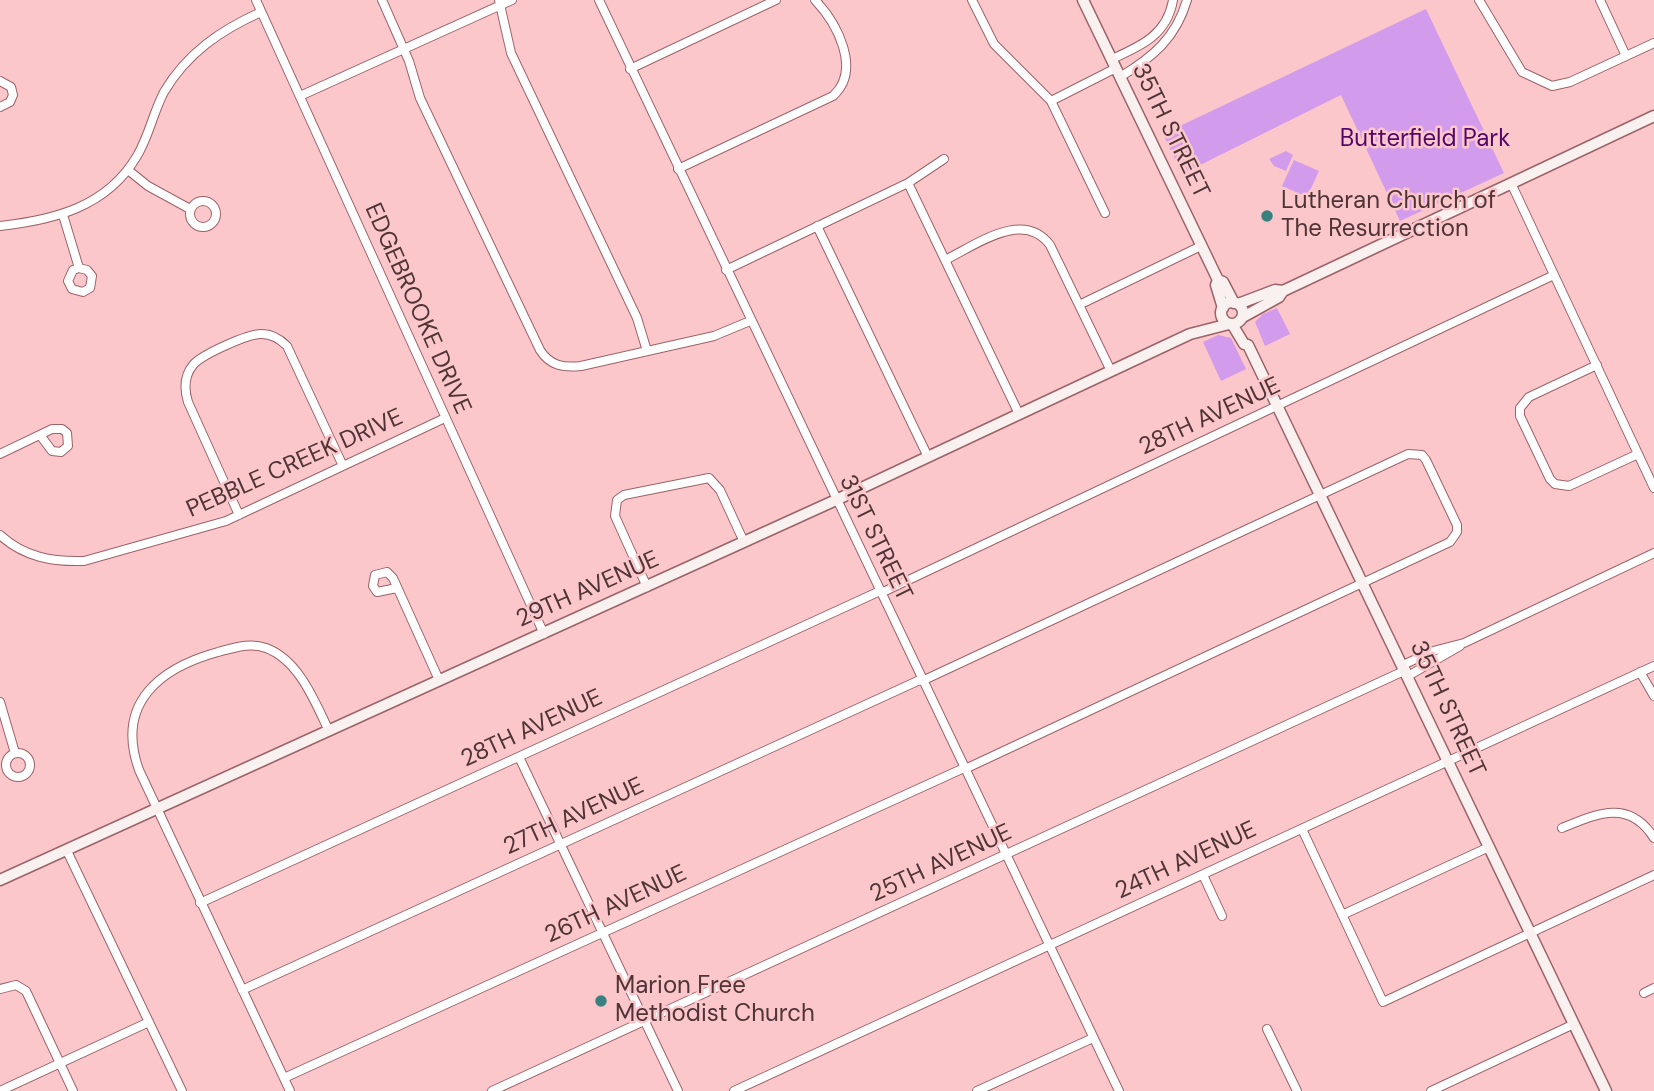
<!DOCTYPE html>
<html>
<head>
<meta charset="utf-8">
<style>
	body { margin:0 }
	canvas { display:block; background:#fcc7ca }
</style>
</head>
<body>
<canvas width="1654" height="1091"></canvas>
<script>
const c = document.querySelector('canvas').getContext('2d');
c.lineJoin = 'round';
function fill(path, color) { c.fillStyle = color; c.fill(path, 'evenodd'); }
function stroke(path, color, width, dash) { c.strokeStyle = color; c.lineWidth = width; c.lineCap = dash ? 'butt' : 'round'; c.setLineDash(dash || []); c.stroke(path); }
function drawText(font, color, halo, rows, align = 'center') {
  c.font = font + ' "DM Sans",sans-serif'; c.lineWidth = 5; c.setLineDash([]); c.textBaseline = 'middle'; c.strokeStyle = halo; c.fillStyle = color; for (const [text, x, y, turn = 0] of rows) {
    c.save(); c.translate(x, y); c.rotate((+turn || 0) * Math.PI / 180); c.textAlign = isNaN(turn) ? turn : align; if (halo) c.strokeText(text, 0, 0); c.fillText(text, 0, 0); c.restore();
  }
}
const green = new Path2D(`
	M1426,9L1504,173L1400,221L1341,95L1182,174L1163,134Z
	M1286,151L1293,155L1286,171L1274,166L1269,159Z
	M1294,160L1319,171L1307,197L1282,186Z
	M1277,308L1290,334L1265,346L1255,322L1263,314Z
	M1218,335L1231,338L1246,369L1221,381L1203,342Z`);
const street = new Path2D(`
	M256,0L544,634
	M382,0L409,61L420,98L540,350C550,366 564,368 581,366L714,336L750,321
	M499,0L511,53L637,318L647,351
	M599,0L1119,1091
	M972,0L994,44L1051,101L1105,213
	M1479,0L1522,72L1552,86L1570,82L1654,43
	M1600,0L1626,56
	M1112,59C1141,46 1167,35 1173,0
	M630,69L776,0
	M1120,77C1153,57 1176,38 1187,0
	M0,81L11,87L13,95L10,102L0,107
	M300,96L512,0
	M1051,101L1116,68
	M678,169L833,96C862,70 837,23 815,0
	M128,170L148,186L190,209
	M908,183L1019,414
	M1511,183L1654,488
	M190 214a13 13 0 1 1 26 0a13 13 0 1 1-26 0Z
	M63,215L79,268L73,270L68,281L72,289L83,292L90,288L92,276L87,270L79,268
	M0,226C54,220 107,207 137,156C149,136 153,113 164,92C187,53 221,30 261,12
	M817,226L928,457
	M945,260C976,245 1023,209 1050,245L1111,371
	M726,270L908,183L944,159
	M1079,305L1201,246
	M1597,365L1529,397L1520,408V416L1550,479L1555,484L1569,486L1638,454
	M0,454L52,429H62L67,433L68,446L61,452L52,451L40,435
	M239,515L188,402C184,389 184,376 193,365C201,355 249,333 262,334C272,334 280,339 287,346L343,466
	M0,535C24,557 52,562 84,561L226,521L445,418
	M647,587L615,516L617,500L624,495L709,478L720,490L744,542
	M397,588L377,592L373,586L375,575L387,572L393,578L439,680
	M881,593L1554,275
	M1403,665L1433,651L1464,643L1654,553
	M1640,672L1654,696
	M1408,676L1460,646
	M922,681L1408,454L1422,455L1426,460L1457,525V532L1450,542L965,769
	M0,702L15,753
	M6 765a12 12 0 1 1 24 0a12 12 0 1 1-24 0Z
	M519,757L678,1091
	M1562,828C1596,814 1629,798 1654,838
	M1302,829L1383,1002L1654,875
	M67,851L182,1091
	M1203,875L1222,916
	M200,903L880,591
	M1342,915L1489,847
	M0,989L16,985L26,991L73,1091
	M242,990L922,679
	M1644,993L1654,988
	M1267,1029L1297,1091
	M284,1078L964,768
	M0,1091L149,1022
	M290,1091L139,770C115,703 160,668 218,652C234,648 250,642 266,648C299,660 315,702 329,731
	M492,1091L1406,670
	M734,1091L1654,666
	M977,1091L1093,1038
	M1431,1091L1574,1024`);
const secondary = new Path2D(`
	M1083,0L1218,280L1223,282L1234,303
	M1218,280L1216,285L1223,308
	M1221 313a11 11 0 1 1 22 0a11 11 0 1 1-22 0Z
	M1238,304L1275,290L1283,291L1654,116
	M1243,317L1279,297L1283,291
	M1232,324L1244,344L1248,345L1606,1091
	M0,880L836,500L1190,334L1229,324`);
const markers = [
	[1267,216,7,"#388180"],
	[601,1001,7,"#388180"]
];
const streetNames = [
	["35TH STREET",1170,131,64],
	["EDGEBROOKE DRIVE",417,309,66],
	["28TH AVENUE",1210,417,-25],
	["PEBBLE CREEK DRIVE",295,464,-24],
	["31ST STREET",875,538,64],
	["29TH AVENUE",588,590,-24],
	["35TH STREET",1447,709,65],
	["28TH AVENUE",532,729,-25],
	["27TH AVENUE",574,817,-25],
	["24TH AVENUE",1186,861,-25],
	["25TH AVENUE",941,864,-25],
	["26TH AVENUE",616,905,-25]
];
const parkNames = [
	["Butterfield Park",1425,140]
];
const poiNames = [
	["Lutheran Church of",1281,202],
	["The Resurrection",1281,230],
	["Marion Free",615,987],
	["Methodist Church",615,1015]
];
fill(green, '#d29bec');
stroke(street, '#9c6267', 10);
stroke(secondary, '#9c6267', 13);
stroke(street, '#fff', 8);
stroke(secondary, '#f9f0f0', 10);
for (const [x, y, r, color] of markers) { const dot = new Path2D(); dot.arc(x, y, r, 0, 2 * Math.PI); c.fillStyle = color; c.fill(dot); stroke(dot, '#fcc7ca', 2.5); }
drawText('24px', '#4e3436', '#fcc7ca', streetNames);
drawText('24px', '#52066c', '#fcc7ca', parkNames);
drawText('24px', '#4e3436', '#fcc7ca', poiNames, 'left');
</script>
</body>
</html>
